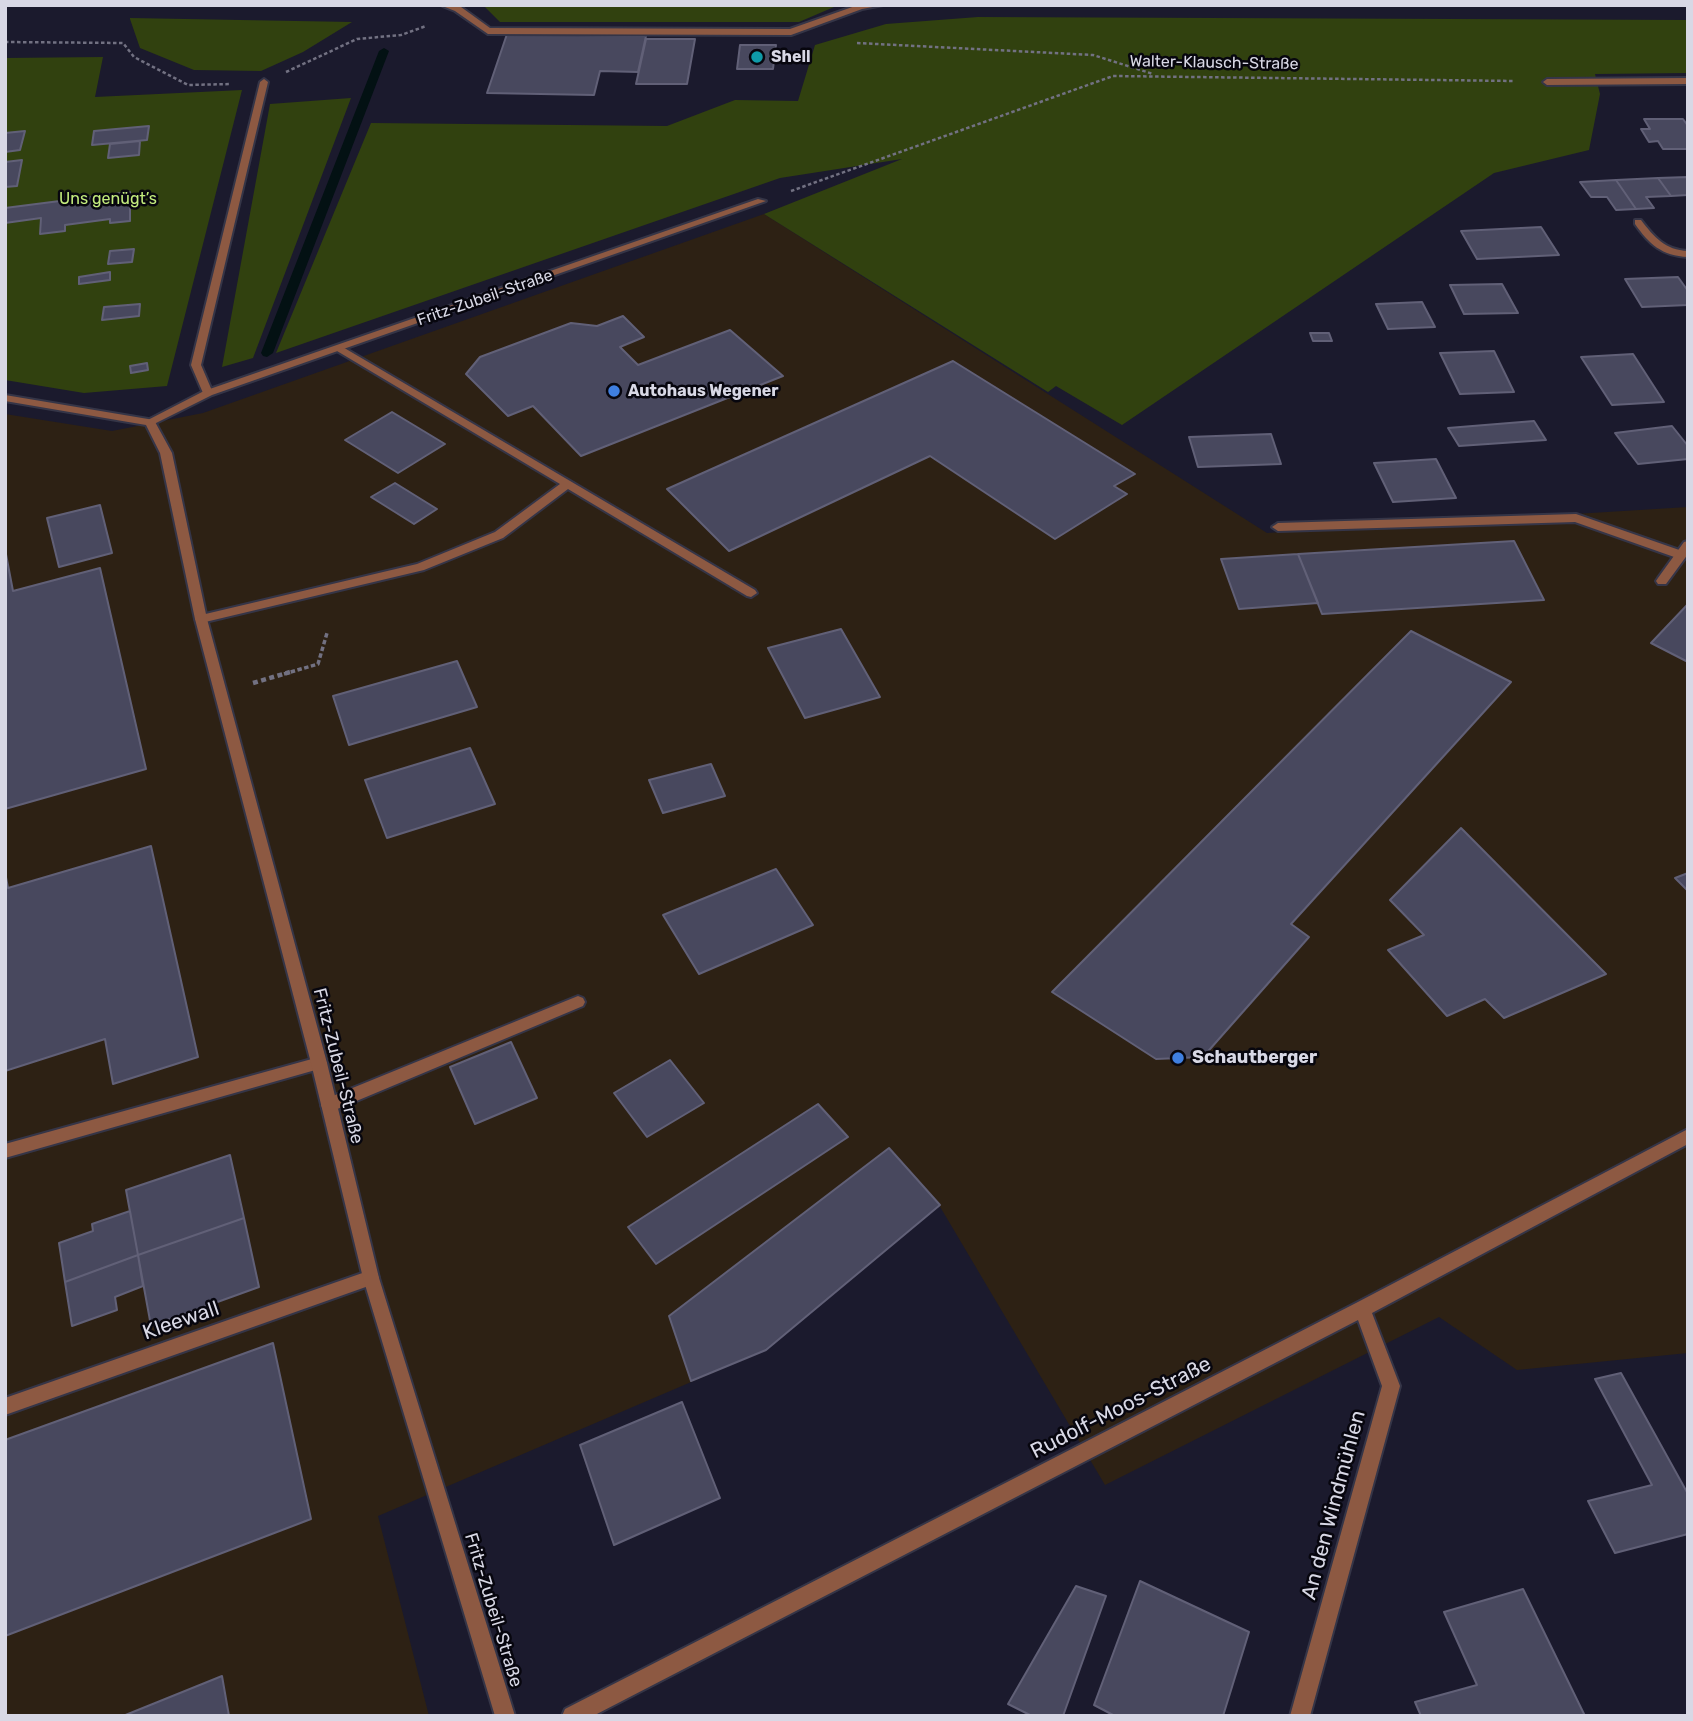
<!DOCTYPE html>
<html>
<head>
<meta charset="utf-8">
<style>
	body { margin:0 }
	#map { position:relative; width:1693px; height:1721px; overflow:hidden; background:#1b1a2d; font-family:Rubik,sans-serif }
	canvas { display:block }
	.frame { position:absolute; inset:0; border:7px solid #d8d8e5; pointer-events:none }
</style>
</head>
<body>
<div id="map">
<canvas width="1693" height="1721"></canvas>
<div class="frame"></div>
</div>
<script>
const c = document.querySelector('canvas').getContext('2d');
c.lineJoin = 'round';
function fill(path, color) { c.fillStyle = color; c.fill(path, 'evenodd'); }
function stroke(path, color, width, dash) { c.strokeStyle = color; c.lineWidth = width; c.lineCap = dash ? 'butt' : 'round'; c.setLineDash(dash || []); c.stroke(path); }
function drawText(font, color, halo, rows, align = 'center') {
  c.font = font + ' Rubik,sans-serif'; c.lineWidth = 5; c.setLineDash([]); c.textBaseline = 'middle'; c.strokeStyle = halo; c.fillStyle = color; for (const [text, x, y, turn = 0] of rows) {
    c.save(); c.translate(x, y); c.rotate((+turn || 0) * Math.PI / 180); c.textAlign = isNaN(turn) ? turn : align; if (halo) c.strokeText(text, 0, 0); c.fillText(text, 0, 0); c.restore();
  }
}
const commercial = new Path2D(`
	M764,214L1267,533L1688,507V1353L1517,1370L1439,1317L1105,1485L939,1205L766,1350L378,1516L429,1716H5V414L112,431L203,413Z`);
const green = new Path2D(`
	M485,7H834L799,22H500Z
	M978,17L1688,20V73L1595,74L1600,94L1589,150L1494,173L1122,425L1056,386L1048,392L764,214L902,159L780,178L276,353L371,123L667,126L735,100L798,101L815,45L886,24Z
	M130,19V18L352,22L303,52L261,71L194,70L140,48Z
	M103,57L95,97L242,90L167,386L84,393L5,380V58Z
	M351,98L253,358L222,367L270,104Z`);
const stream = new Path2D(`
	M384,48L389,51L273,353L267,357L263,356L261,353L379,51Z`);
const building = new Path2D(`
	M507,34L646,36L638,72L600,71L594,95L487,93Z
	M646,39H695L687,84H636Z
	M740,45H776L773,69H737Z
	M1644,119H1683L1688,126V149H1663L1658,141L1649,142L1641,129H1650Z
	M149,126L147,140L92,145L94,131Z
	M25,131L20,150L5,152V133Z
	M140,141L139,155L108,158L110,144Z
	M22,160L17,186L5,187V162Z
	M1688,177V195L1671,196L1658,178Z
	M1658,178L1671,196L1646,197L1654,208L1636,209L1616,180Z
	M1616,180L1636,209L1616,210L1607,197H1591L1580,182Z
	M130,192V221L110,223V219L65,225V231L40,234L41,218L5,223V208Z
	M1541,227L1559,255L1477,259L1461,231Z
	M134,249L132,262L108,264L110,251Z
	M110,272V280L79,284V277Z
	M1678,277L1688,291V305L1642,307L1625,279Z
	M1502,284L1518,313L1464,314L1450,285Z
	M1422,302L1435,327L1388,329L1376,304Z
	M140,304L139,316L102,320L104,307Z
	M623,316L644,337L620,347L638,365L730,330L783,376L581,456L533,406L508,416L466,374L480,357L571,323L597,326Z
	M1310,333H1329L1332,341H1313Z
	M1494,351L1514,392L1460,394L1440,353Z
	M1633,354L1664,402L1612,405L1581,357Z
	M953,361L1135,474L1114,486L1127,494L1055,539L930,456L729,551L667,489Z
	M147,363L148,370L131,373L130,366Z
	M392,412L445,444L398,473L345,440Z
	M1534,421L1546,440L1459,446L1448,428Z
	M1672,426L1688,446V459L1638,464L1615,433Z
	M1271,434L1281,464L1198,467L1189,437Z
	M1436,459L1456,498L1393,502L1374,463Z
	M395,483L437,509L414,524L371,497Z
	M100,505L112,553L59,567L47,518Z
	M1514,541L1544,600L1322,614L1298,554Z
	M5,549L13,591L100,568L146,769L5,809Z
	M1298,554L1318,603L1239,609L1221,559Z
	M1688,604V662L1651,643Z
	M841,629L880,697L805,718L768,648Z
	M1411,631L1511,682L1291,924L1309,937L1203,1057L1156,1059L1052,992Z
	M457,661L477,707L349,745L333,696Z
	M470,748L495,804L387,838L365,780Z
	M711,764L725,796L663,813L649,780Z
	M1461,828L1606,974L1504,1018L1485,999L1447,1016L1388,950L1424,935L1390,900Z
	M151,846L198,1057L113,1084L105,1039L5,1071V872L8,888Z
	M776,869L813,925L699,974L663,915Z
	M1688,873V891L1675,878Z
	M511,1042L537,1098L475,1124L450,1067Z
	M670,1060L704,1103L647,1137L614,1093Z
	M818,1104L848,1137L656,1264L628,1227Z
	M889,1148L940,1205L766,1350L691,1381L669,1316Z
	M230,1155L244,1218L138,1255L126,1190Z
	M130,1211L138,1255L65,1282L59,1243L93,1231L92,1224Z
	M244,1218L259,1287L151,1326L138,1255Z
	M138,1255L143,1286L115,1297L117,1310L72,1326L65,1282Z
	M273,1343L311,1519L5,1636V1440Z
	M1621,1373L1688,1494V1534L1615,1553L1588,1501L1652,1485L1595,1379Z
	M682,1402L720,1498L614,1545L580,1445Z
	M1140,1581L1249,1632L1223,1716H1115L1094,1705Z
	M1076,1586L1106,1596L1063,1716H1032L1008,1704Z
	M1523,1589L1585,1716H1421L1415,1702L1477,1685L1444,1612Z
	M222,1676L229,1716H123Z`);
const pathFar2 = new Path2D(`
	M5,42L123,43L134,57L188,85L231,84
	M857,43L1093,55L1153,74
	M286,72L357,39L401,35L426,26
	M791,191L1113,76L1515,81`);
const pathFar1 = new Path2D(`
	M284,674L318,664L327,633`);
const path = new Path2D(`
	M253,683L290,672`);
const service = new Path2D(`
	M440,5L461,7L490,28L790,29L858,5H883L862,9L791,35L488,34L455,11Z
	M264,79L268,82L201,365L213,393L208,396L203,393L191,365L260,82Z
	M1635,220H1641C1654,237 1665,250 1688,251V257C1662,256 1649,244 1635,224Z
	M341,346L755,590L757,593L751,597L747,596L568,489L503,538L424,570L201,623L197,622L195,619L197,616L417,564L495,532L560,484L337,351L336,349Z
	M1576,514L1685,552L1687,555L1681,559L1677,558L1575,522L1278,531L1272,527L1278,523Z
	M578,996L583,998L585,1002L583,1006L335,1110L329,1112L323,1110L321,1105L323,1100Z
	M319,1057L324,1058L327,1063L324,1068L319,1069L5,1158V1144Z`);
const minor = new Path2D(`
	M1688,78V84L1547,85L1543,82L1547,79Z
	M758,199L766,201L212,395L154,424L150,425L144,422L204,391Z
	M1688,541V554L1666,584H1658L1656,581L1658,578L1684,542Z
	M1688,1129V1144L1372,1313L1400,1386L1310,1716H1290L1382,1386L1358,1320L593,1716H562L565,1709L1356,1303Z
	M371,1270L377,1273L379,1278L377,1283L5,1415V1398Z`);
const tertiary = new Path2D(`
	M5,395L154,420L172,453L207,619L327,1063L379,1278L515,1716H495L363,1278L311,1063L195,619L160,453L146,425L5,401Z`);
const markers = [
	[757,57,7,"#0f9aa8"],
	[614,391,7,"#3f7fe0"],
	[1178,1058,7,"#3f7fe0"]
];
const farPoinames = [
	["Shell",771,57],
	["Autohaus Wegener",628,391]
];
const farStreetnames = [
	["Walter-Klausch-Straße",1214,63,1],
	["Fritz-Zubeil-Straße",485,298,-19]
];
const farParknames = [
	["Uns genügt’s",108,199]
];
const poiNames = [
	["Schautberger",1192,1058]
];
const streetNames = [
	["Fritz-Zubeil-Straße",338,1066,76],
	["Fritz-Zubeil-Straße",493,1610,73]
];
const nearStreetnames = [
	["Kleewall",181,1321,-19],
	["Rudolf-Moos-Straße",1121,1408,-27],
	["An den Windmühlen",1334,1505,-75]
];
fill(commercial, '#2d2114');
fill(green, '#31410f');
fill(stream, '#031113');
fill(building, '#48485e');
stroke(building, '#616077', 2);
stroke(service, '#353547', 4);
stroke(minor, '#353547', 4);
stroke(tertiary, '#353547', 4);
stroke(pathFar2, '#727182', 2.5, [3.5, 2.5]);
stroke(pathFar1, '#727182', 3.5, [4.5, 2.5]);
stroke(path, '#727182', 4.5, [5, 3.5]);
fill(service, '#8d5942');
fill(minor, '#8d5942');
fill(tertiary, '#8d5942');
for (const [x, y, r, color] of markers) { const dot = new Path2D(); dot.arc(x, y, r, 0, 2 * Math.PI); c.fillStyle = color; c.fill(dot); stroke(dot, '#07060e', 2.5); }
drawText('bold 16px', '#d8d8e5', '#07060e', farPoinames, 'left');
drawText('16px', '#d8d8e5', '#07060e', farStreetnames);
drawText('16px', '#c3eb7d', '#07060e', farParknames);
drawText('bold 18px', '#d8d8e5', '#07060e', poiNames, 'left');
drawText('18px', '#d8d8e5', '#07060e', streetNames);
drawText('21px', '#d8d8e5', '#07060e', nearStreetnames);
</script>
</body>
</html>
